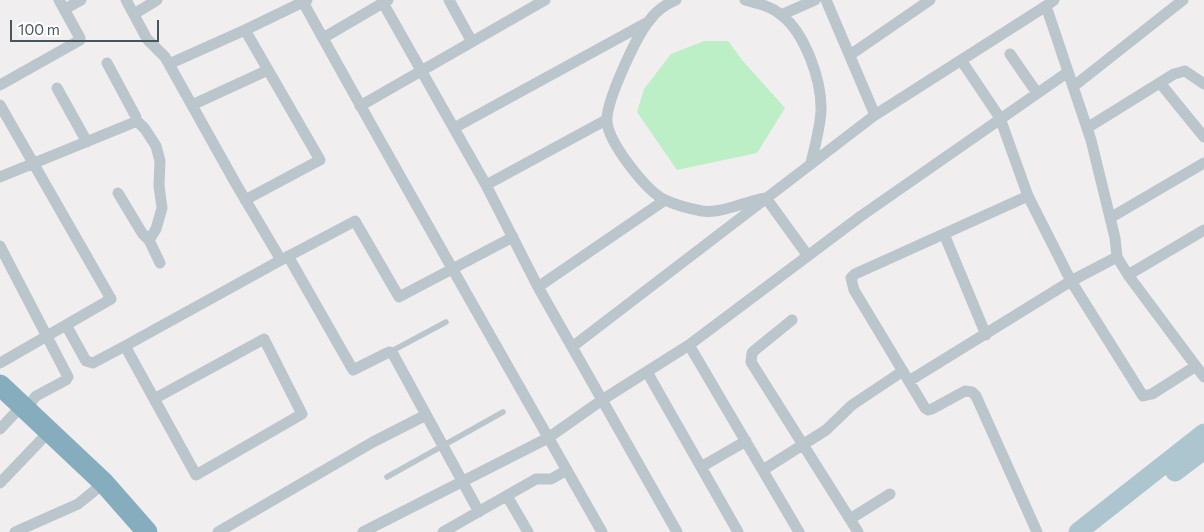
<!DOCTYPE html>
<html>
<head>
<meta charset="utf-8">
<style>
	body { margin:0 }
	#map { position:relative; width:1204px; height:532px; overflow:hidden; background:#f1eeef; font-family:Commissioner,sans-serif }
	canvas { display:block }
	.scale { position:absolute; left:10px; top:20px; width:149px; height:22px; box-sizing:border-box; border:2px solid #46565c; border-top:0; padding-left:6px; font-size:15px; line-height:18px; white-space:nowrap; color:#46565c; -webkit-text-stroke:4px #fff; paint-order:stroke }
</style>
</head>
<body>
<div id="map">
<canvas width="1204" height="532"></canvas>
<div class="scale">100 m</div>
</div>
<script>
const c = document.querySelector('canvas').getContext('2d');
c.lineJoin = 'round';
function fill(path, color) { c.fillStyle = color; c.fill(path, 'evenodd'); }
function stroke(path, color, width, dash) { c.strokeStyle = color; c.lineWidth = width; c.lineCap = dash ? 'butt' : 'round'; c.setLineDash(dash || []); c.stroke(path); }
const green = new Path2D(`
	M704,41H728L742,60L785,108L757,153L677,170L637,112L644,89L671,54Z`);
const lane = new Path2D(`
	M390,352L446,322
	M387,477L503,412`);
const street = new Path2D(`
	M126,0L147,39L165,57L236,184L281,260L125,346C149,389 172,432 196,475L302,414L264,339L154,399
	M307,0L303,2C401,180 502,356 602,532
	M449,0L472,42
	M676,0C664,5 656,11 649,21C636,37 605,103 607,122C609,143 646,191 665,200C676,205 691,209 702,211C723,214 745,201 766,198L808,256
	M745,0C757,3 770,6 780,14C805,32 822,81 821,111C820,128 815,146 811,163
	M826,0L875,115L1046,6
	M1054,0L1046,6L1091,140L1115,238L1117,257L1128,275L1204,377
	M383,3L486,185L538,287L677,532
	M65,9L81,0
	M134,14L157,0
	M781,15L815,0
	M245,30L303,2
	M323,38L388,0
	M1010,54L1037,93
	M850,55L930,0
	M961,60L1000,118L1028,196L1071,281L1117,257
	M169,64L245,30L320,160L245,200
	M1160,83L1204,137
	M0,85L80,40V38L59,0
	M1074,86L1183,0
	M57,88L87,142
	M0,105L111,299L0,363
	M192,105L268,70
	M360,106L545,0
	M136,120L145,129L156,146L160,161L159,186L162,208L156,229L149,240L160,263
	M454,128L646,23
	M1087,128L1174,74L1185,71L1204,84
	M0,177L135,122L136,117L107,63
	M486,185L606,120
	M118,193L142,233L149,240
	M1028,196L855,274L851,278L854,290L925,408L928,410L932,409L965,391L972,392L976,396L1037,532
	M1110,218L1204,163
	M944,234L986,335
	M0,246L68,377L66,380L36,396L26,409
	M288,256L353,370L387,353L390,352L393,354L479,512
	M283,259L355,221L399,297L513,237
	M1128,275L1204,230
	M538,287L665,200
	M792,320L755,350L752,353L751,362L858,532
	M66,325L86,361L93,363L125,346
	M689,345L799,532
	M572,347L875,115
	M647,372L738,532
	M909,381L1071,281L1143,396L1152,394L1196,366
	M0,429L15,413
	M701,467L746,441
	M763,470L826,430L852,405L903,371
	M0,483L43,438
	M507,496L528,532
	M850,519L890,494
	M15,532L78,504L104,483
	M218,532L373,442L426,415
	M363,532L548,438L602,400L689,345L861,216L1068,72
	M443,532L536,479H551L567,470`);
const primary = new Path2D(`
	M1175,472L1204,450
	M1078,532L1204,433`);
const highway = new Path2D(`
	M0,385L104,483L147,532`);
fill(green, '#bcefc5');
stroke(lane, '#bac6cc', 5.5);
stroke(street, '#bac6cc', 11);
stroke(primary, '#adc5ce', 19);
stroke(highway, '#85adbe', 21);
</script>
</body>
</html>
